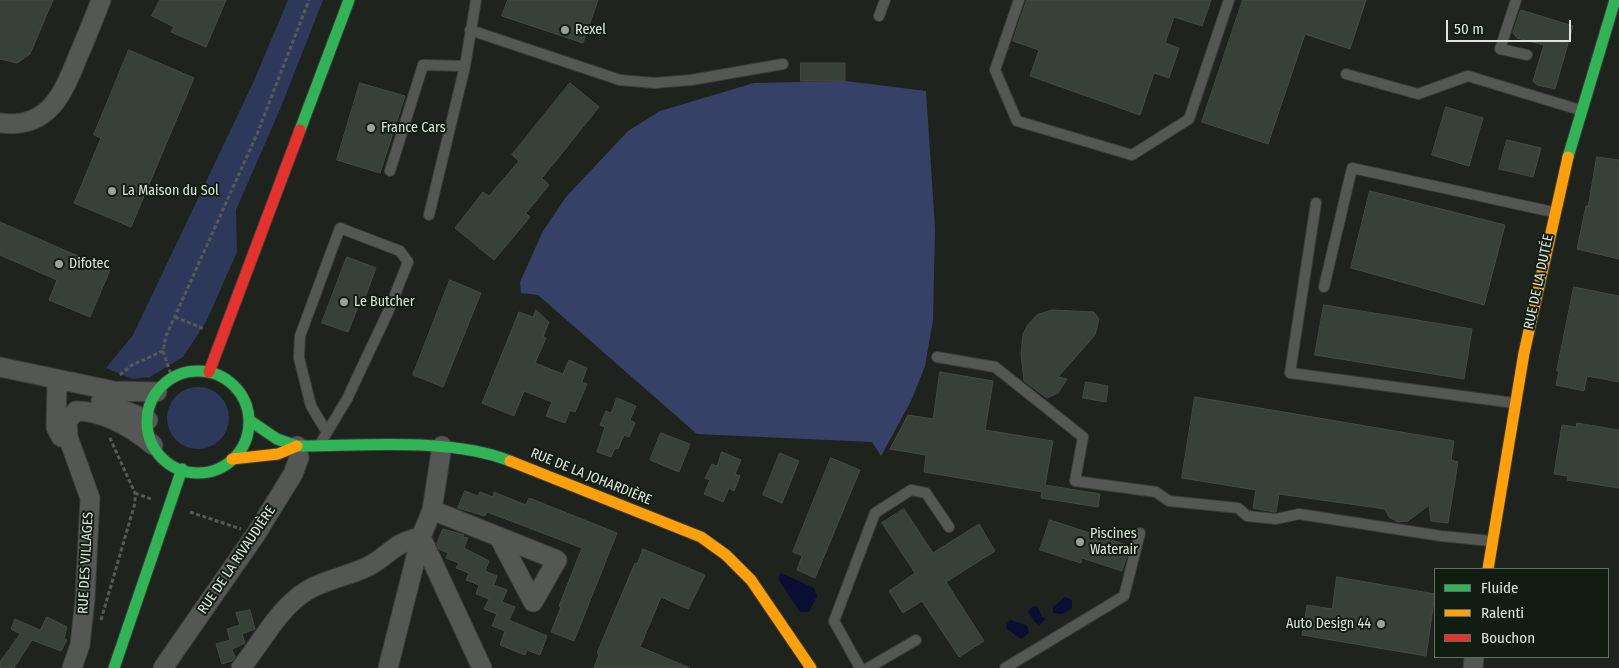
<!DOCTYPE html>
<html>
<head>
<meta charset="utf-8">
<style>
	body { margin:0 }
	#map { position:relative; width:1619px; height:668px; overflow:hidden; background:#1e231e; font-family:"Fira Sans Condensed",sans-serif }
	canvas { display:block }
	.legend { position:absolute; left:1434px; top:568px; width:175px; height:90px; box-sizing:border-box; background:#121d12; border:1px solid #646d63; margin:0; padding:6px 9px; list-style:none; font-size:15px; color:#dee5dd }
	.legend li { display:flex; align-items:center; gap:10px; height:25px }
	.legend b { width:25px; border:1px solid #646d63 }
	.scale { position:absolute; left:1446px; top:20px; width:125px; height:22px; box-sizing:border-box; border:2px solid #dee5dd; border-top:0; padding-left:6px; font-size:15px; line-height:18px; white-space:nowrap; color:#dee5dd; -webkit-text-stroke:4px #121d12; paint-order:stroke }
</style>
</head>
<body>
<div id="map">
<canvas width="1619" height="668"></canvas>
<ul class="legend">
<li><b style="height:6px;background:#30b455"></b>Fluide</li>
<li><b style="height:6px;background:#ff9f0a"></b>Ralenti</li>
<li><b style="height:6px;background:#e5322d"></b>Bouchon</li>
</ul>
<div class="scale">50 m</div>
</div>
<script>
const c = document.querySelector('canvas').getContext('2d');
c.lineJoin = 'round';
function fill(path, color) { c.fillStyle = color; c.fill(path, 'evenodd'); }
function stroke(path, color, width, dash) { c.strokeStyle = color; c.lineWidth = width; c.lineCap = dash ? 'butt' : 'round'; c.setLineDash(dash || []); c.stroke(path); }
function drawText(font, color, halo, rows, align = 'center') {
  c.font = font + ' "Fira Sans Condensed",sans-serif'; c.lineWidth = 4; c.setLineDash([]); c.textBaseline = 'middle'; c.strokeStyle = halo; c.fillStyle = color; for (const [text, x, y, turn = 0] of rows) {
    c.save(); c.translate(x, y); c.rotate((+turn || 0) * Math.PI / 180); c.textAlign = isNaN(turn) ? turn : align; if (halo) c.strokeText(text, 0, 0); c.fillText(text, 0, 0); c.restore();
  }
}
const green = new Path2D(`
	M288,0H323L281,107L236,210L237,252L206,322L183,357L150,377L133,379L106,368L133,335L253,83Z
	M167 418a31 31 0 1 1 62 0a31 31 0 1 1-62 0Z`);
const forest = new Path2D(`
	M845,81L926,91L935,229L933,320L925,366L911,401L881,456L872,442L697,434L538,295L521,293L520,282L543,231L566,197L628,131L660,111L754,83Z`);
const water = new Path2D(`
	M781,573L814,588L817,596L809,612H800L779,580L778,577Z
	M1065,597L1072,600V608L1062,614L1053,613V607Z
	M1033,606L1038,607L1042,617L1046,619L1040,625L1036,623L1028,612Z
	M1010,620L1027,625L1029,633L1021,639L1007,629L1006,625Z`);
const building = new Path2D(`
	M0,0H53L30,54L17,63L0,59Z
	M160,0H226L206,47L171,32L174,27L152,16Z
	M508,0H598L583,43L502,16Z
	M1027,0H1211L1202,26L1174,17L1165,43L1179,48L1169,78L1154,73L1140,115L1030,76L1039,50L1013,41Z
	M1243,0H1366L1350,49L1305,34L1268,144L1202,122Z
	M1521,10L1573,26L1555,89L1537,85L1533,81L1544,45L1517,38L1513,33Z
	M129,50L194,78L131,227L74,203L101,138L94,135Z
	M801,63H845V81H801Z
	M360,83L405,96L380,173L337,160Z
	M570,83L599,107L542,178L549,185L526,213L530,217L494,260L455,228L483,192L489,196L519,161L512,155Z
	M1446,107L1483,118L1469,166L1432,155Z
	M1507,140L1541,148L1533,177L1499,169Z
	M1597,157L1619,160V259L1577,249L1586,206H1588Z
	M1370,191L1505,225L1484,305L1351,268Z
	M0,222L110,270L90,317L49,300L57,280L0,255Z
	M347,257L376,268L363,303L360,302L348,332L322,323Z
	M450,280L481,293L443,387L413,375Z
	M1574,287L1619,296V382L1587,376L1584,391L1556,385L1559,371H1557Z
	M1324,305L1472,329L1464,379L1315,355Z
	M536,310L549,322L543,337L546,338L535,363L563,374L569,360L587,368L582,382L587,384L575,412L570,410L565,423L546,416L552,402L524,391L514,416L482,403L519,312L533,317Z
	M1052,310L1094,312L1099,319L1095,335L1058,377L1067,379L1058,393L1047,398L1024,381L1021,354L1023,334L1027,326L1037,315Z
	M940,372L993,381L985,430L1053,441L1045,485L1100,494L1098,507L1041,498L1042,492L924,472L926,455L890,449L908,415L933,419Z
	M1086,382L1108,386L1106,402L1083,398Z
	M1195,397L1454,441L1451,460L1458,462L1448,523L1431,521L1429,505L1408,521L1398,522L1389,517L1385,509L1279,494L1276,512H1274L1253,508L1256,490L1182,478Z
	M617,398L636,406L630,420L635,423L629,437L624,435L618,449L615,448L611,457L597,452L605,427L600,425L606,411L611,413Z
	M1577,423L1619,430V488L1567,480L1568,476L1554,474L1562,425L1576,427Z
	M661,433L690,444L679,472L650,460Z
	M722,452L741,460L735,474L740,476L734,491L729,488L723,502L704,494L710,480L705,478L712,464L717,466Z
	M780,453L799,461L782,503L763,495Z
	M831,458L860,470L815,578L797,570L802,556L793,552Z
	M465,491L478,496L480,492L493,497L494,492L526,505L529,498L617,533L574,641L551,632L561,607L559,606L582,548L487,512L485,516L458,508Z
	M904,509L933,553L979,524L995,551L946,582L984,641L959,657L922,601L903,613L889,591L915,573L882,523Z
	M1050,520L1130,546L1122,571L1082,558L1081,563L1040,550Z
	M443,529L464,535L463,537L468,538L464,548L489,561L485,571L497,576L494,585L507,590L502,602L515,607L509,620L547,636L540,655L527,650L525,655L500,645L505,631L492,626L497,614L484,609L489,599L476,594L479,585L466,580L469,573L456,568L459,563L446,558L448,553L439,549L437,544Z
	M643,549L705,575L688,609L661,597L640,647L690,668H594L599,654L597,653L635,563L637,564Z
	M1337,577L1435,594L1426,656L1302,635L1307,605L1332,609Z
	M250,610L255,629L242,634L245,643L232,649L235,657L232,661L222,664L216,644L230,640L227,629L240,625L236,613Z
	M47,617L67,627L64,638L67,640L61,651L32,640L14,668H0V662L20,634L11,629L15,619L40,630Z`);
const path = new Path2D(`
	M175,317L204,329
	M163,351L172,378
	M120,375L132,365L163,351L166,336L257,134L309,0
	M135,493L151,499
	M190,512L241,529
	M101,620L135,503V493L109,436`);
const lane = new Path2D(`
	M1019,0L995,70L1017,121L1132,155L1189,119L1229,0
	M1516,0L1500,49L1527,55
	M879,16L885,0
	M470,30L620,80L654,83L691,80L783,64
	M1346,74L1418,94L1468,76L1580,110
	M390,171L423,65L465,66
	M1316,203L1290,373L1514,403
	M429,215L465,66L476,0
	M1324,287L1352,168L1553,212
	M937,357L995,367L1083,437L1075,481L1156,492L1169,501L1238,508L1247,516L1276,519L1299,514L1441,536L1491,541
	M320,444L347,399L388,312L408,262L400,251L340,228L300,336L299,358L311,406L326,431
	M860,668L834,621L875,513L911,490L926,493L949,527
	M868,668L916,640
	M1005,668L1124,596L1140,533`);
const street = new Path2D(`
	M0,123C50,130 64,91 79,54C87,36 94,18 101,0
	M0,367L114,391L157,392
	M57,380L56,427L61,437
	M101,401L148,420
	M442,446L432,510L557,560L533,602L499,537
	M72,668L80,645L85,599L90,498L68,437L67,421L76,411C104,411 132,428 153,445
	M163,668L256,534L293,474L299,458L297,446
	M241,668C261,643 280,606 308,590C327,579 349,576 369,566C391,554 393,543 421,537L482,668
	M388,668L421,537L432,510
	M1473,668L1474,657`);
const fast = new Path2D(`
	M300,130L349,0
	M1568,157L1615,0
	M147 422a51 51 0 1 1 102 0a51 51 0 1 1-102 0Z
	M249,420L277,439L297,446C361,446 451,437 510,461
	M114,668L182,469`);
const slow = new Path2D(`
	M232,459L278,454L297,446
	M510,461L701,537L726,555L751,580L811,668
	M1488,569L1524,353L1568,157`);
const jam = new Path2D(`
	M209,372L300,130`);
const markers = [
	[565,30,5,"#9ba19a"],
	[371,128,5,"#9ba19a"],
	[112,191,5,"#9ba19a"],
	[59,264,5,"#9ba19a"],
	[344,302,5,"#9ba19a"],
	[1080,542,5,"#9ba19a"],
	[1381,624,5,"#9ba19a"]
];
const poiNames = [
	["Rexel",575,30],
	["France Cars",381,128],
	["La Maison du Sol",122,191],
	["Difotec",69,264],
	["Le Butcher",354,302],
	["Piscines",1090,534],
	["Waterair",1090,550],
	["Auto Design 44",1371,624,"right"]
];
const streetNames = [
	["RUE DE LA DUTÉE",1539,282,-78],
	["RUE DE LA JOHARDIÈRE",591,477,22],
	["RUE DE LA RIVAUDIÈRE",237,560,-56],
	["RUE DES VILLAGES",86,563,-87]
];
fill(green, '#2e385b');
fill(forest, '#374168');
fill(water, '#0a0e33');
fill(building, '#384137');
stroke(building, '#454a44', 1);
stroke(lane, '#3a3d3a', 12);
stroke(street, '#3a3d3a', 21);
stroke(fast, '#3a3d3a', 13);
stroke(slow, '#3a3d3a', 13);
stroke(jam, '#3a3d3a', 13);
stroke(path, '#575956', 3, [4, 2.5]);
stroke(lane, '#555755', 10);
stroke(street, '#555755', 19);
stroke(fast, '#30b455', 11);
stroke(slow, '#ff9f0a', 11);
stroke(jam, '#e5322d', 11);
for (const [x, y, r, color] of markers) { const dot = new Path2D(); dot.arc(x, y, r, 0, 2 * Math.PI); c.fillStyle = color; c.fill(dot); stroke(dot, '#121d12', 2); }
drawText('14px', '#dee5dd', '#121d12', poiNames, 'left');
drawText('14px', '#dee5dd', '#121d12', streetNames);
</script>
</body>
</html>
